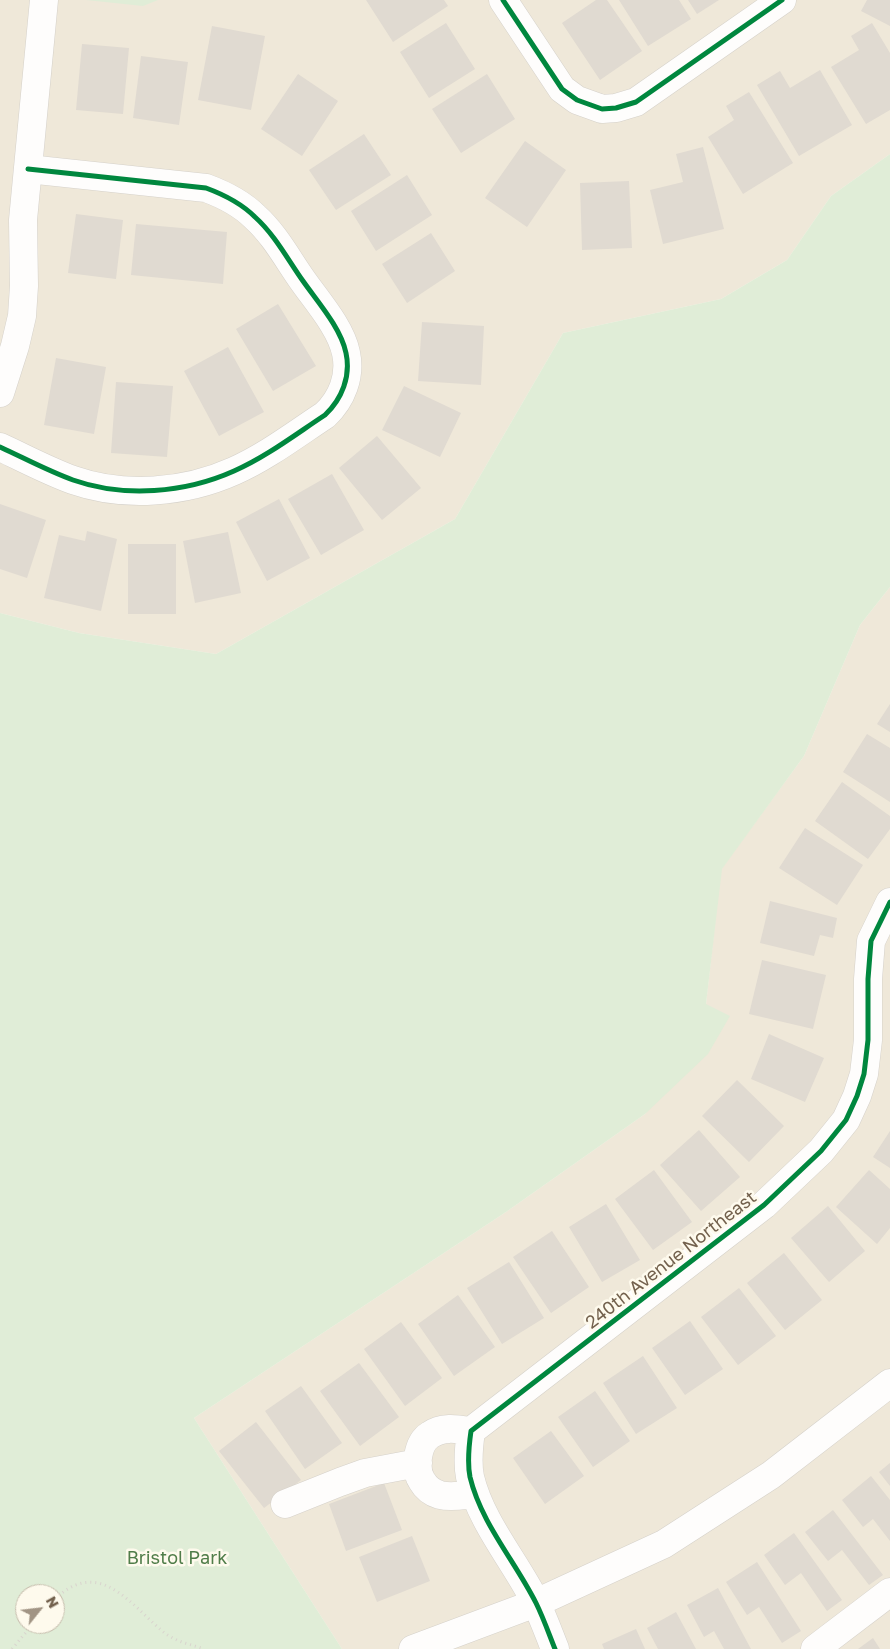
<!DOCTYPE html>
<html>
<head>
<meta charset="utf-8">
<style>
	body { margin:0 }
	#map { position:relative; width:890px; height:1649px; overflow:hidden; background:#f6f4eb; font-family:"Golos Text",sans-serif }
	canvas { display:block }
	.north { position:absolute; left:15px; top:1584px; width:50px; height:50px; box-sizing:border-box; background:#fefaed; border:1px solid #c6bdad; border-radius:50%; rotate:61deg; font-size:14px; font-weight:700; line-height:20px; text-align:center; color:#73614d }
	.north::after { content:''; display:block; margin:auto; width:18px; height:22px; background:#a19484; clip-path:polygon(50% 0,100% 100%,50% 72%,0 100%) }
</style>
</head>
<body>
<div id="map">
<canvas width="890" height="1649"></canvas>
<div class="north">N</div>
</div>
<script>
const c = document.querySelector('canvas').getContext('2d');
c.lineJoin = 'round';
function fill(path, color) { c.fillStyle = color; c.fill(path, 'evenodd'); }
function stroke(path, color, width, dash) { c.strokeStyle = color; c.lineWidth = width; c.lineCap = dash ? 'butt' : 'round'; c.setLineDash(dash || []); c.stroke(path); }
function drawText(font, color, halo, rows, align = 'center') {
  c.font = font + ' "Golos Text",sans-serif'; c.lineWidth = 5; c.setLineDash([]); c.textBaseline = 'middle'; c.strokeStyle = halo; c.fillStyle = color; for (const [text, x, y, turn = 0] of rows) {
    c.save(); c.translate(x, y); c.rotate((+turn || 0) * Math.PI / 180); c.textAlign = isNaN(turn) ? turn : align; if (halo) c.strokeText(text, 0, 0); c.fillText(text, 0, 0); c.restore();
  }
}
const residential = new Path2D(`
	M0,0H890V154L831,196L787,260L721,299L563,333L455,519L216,654L79,633L0,613Z
	M890,587V1649H342L194,1418L506,1212L645,1114L706,1004L721,869L804,756L860,625Z`);
const green = new Path2D(`
	M86,0H158L143,6Z
	M890,154V587L860,625L804,756L722,869L706,1004L730,1016L708,1054L645,1114L506,1212L194,1418L342,1649H0V613L79,633L216,654L455,519L563,333L721,299L787,260L831,196ZM25,1594H55V1624H25Z`);
const building = new Path2D(`
	M366,0H444L448,6L393,42Z
	M596,0H607L642,51L600,80L562,23Z
	M619,0H679L691,19L648,46Z
	M688,0H719L697,14Z
	M867,0H890V26L861,11Z
	M446,23L475,69L429,98L400,52Z
	M872,23L890,53V110L866,124L831,67L859,50L851,36Z
	M212,26L265,36L251,110L198,100Z
	M82,44L129,48L123,114L76,110Z
	M141,56L188,62L179,125L133,118Z
	M820,70L852,125L799,156L757,85L780,71L790,88Z
	M298,74L338,101L302,156L261,129Z
	M487,74L515,119L461,153L432,109Z
	M749,92L793,163L743,194L708,137L734,120L726,106Z
	M364,134L391,175L336,210L309,170Z
	M525,141L566,170L527,227L485,198Z
	M703,147L724,229L663,244L650,190L683,182L676,154Z
	M407,175L432,215L376,251L351,211Z
	M629,181L632,248L582,250L580,183Z
	M76,214L123,220L116,279L68,273Z
	M136,224L227,232L223,284L131,275Z
	M431,233L455,271L407,303L382,264Z
	M278,304L316,366L273,391L236,329Z
	M422,322L484,326L481,385L418,381Z
	M228,347L264,412L219,436L184,371Z
	M56,358L106,367L94,434L44,425Z
	M116,382L173,386L167,457L111,453Z
	M404,386L461,413L440,457L382,430Z
	M377,436L421,488L382,520L339,468Z
	M332,474L364,530L321,555L288,499Z
	M279,499L310,558L267,581L236,522Z
	M0,504L46,520L27,578L0,569Z
	M87,531L117,539L101,611L44,598L59,535L85,541Z
	M228,532L241,593L195,603L183,541Z
	M128,544H176V614H128Z
	M890,704V732L877,724Z
	M867,734L890,748V802L843,772Z
	M842,782L890,816V829L868,859L815,821Z
	M805,828L863,865L837,905L779,868Z
	M770,901L837,918L833,938L820,935L814,956L760,943Z
	M762,960L826,975L813,1029L749,1014Z
	M769,1034L824,1058L805,1102L751,1079Z
	M737,1080L784,1126L749,1162L702,1116Z
	M699,1130L740,1177L701,1211L660,1165Z
	M890,1131V1168L873,1157Z
	M654,1170L692,1222L653,1250L615,1199Z
	M869,1170L890,1189V1228L877,1244L836,1207Z
	M606,1204L640,1260L602,1282L569,1227Z
	M828,1206L865,1251L829,1282L791,1238Z
	M552,1231L589,1287L551,1313L513,1257Z
	M784,1253L822,1300L785,1330L747,1283Z
	M509,1262L544,1318L502,1344L467,1288Z
	M739,1288L776,1336L738,1365L701,1317Z
	M458,1295L495,1347L454,1376L418,1324Z
	M690,1321L723,1369L685,1395L652,1348Z
	M401,1322L442,1378L405,1406L364,1349Z
	M643,1356L677,1408L636,1434L603,1383Z
	M359,1363L399,1417L360,1446L320,1391Z
	M301,1386L342,1443L305,1469L265,1411Z
	M595,1391L630,1441L593,1467L558,1417Z
	M256,1422L301,1480L264,1508L219,1451Z
	M551,1431L584,1476L545,1504L513,1458Z
	M890,1463V1486L879,1472Z
	M871,1476L890,1500V1541L873,1519L863,1527L842,1500Z
	M384,1483L402,1530L346,1551L329,1504Z
	M833,1510L883,1575L869,1585L842,1550L828,1561L805,1532Z
	M794,1533L842,1600L827,1611L801,1573L785,1585L764,1555Z
	M412,1536L430,1581L377,1602L359,1557Z
	M757,1562L801,1631L782,1643L759,1607L747,1615L726,1582Z
	M718,1588L751,1649H724L714,1631L704,1637L687,1605Z
	M676,1612L696,1649H658L647,1628Z
	M636,1629L645,1649H604L602,1644Z
	M873,1638L880,1649H858Z`);
const path = new Path2D(`
	M55,1599C93,1563 121,1592 150,1620C157,1626 163,1633 171,1637C181,1643 193,1645 204,1649
	M12,1649L33,1624`);
const minor = new Path2D(`
	M503,0L562,89L577,100L602,109L616,108L636,102L782,0
	M0,393L15,346L22,316L24,286L23,220L44,0
	M0,447C24,458 48,471 73,480C124,498 185,493 234,471C266,457 296,434 325,415C342,399 351,376 346,353C341,328 317,301 303,281C288,260 275,235 255,217C241,203 225,195 206,188L28,169
	M471,1431C458,1429 442,1426 430,1435C417,1443 414,1469 422,1481C426,1488 433,1493 440,1495C452,1498 464,1495 475,1494
	M285,1504L340,1482L365,1473L418,1463
	M413,1649L536,1603L664,1544L771,1475L890,1383
	M555,1649C549,1634 543,1617 536,1603C515,1561 481,1523 470,1477C467,1462 469,1445 471,1431L764,1205L821,1151L846,1120L857,1096L864,1074L868,1040V979L871,941L890,902
	M815,1649L890,1592`);
const cycleway = new Path2D(`
	M503,0L562,89L577,100L602,109L616,108L636,102L782,0
	M0,447C24,458 48,471 73,480C124,498 185,493 234,471C266,457 296,434 325,415C342,399 351,376 346,353C341,328 317,301 303,281C288,260 275,235 255,217C241,203 225,195 206,188L28,169
	M555,1649C549,1634 543,1617 536,1603C515,1561 481,1523 470,1477C467,1462 469,1445 471,1431L764,1205L821,1151L846,1120L857,1096L864,1074L868,1040V979L871,941L890,902`);
const streetNames = [
	["240th Avenue Northeast",671,1260,-38]
];
const parkNames = [
	["Bristol Park",177,1558]
];
fill(residential, '#efe8d9');
fill(green, '#e0edd7');
fill(building, '#e0dad1');
stroke(minor, '#d5d1ca', 29);
stroke(path, '#d9d4ce', 3, [1, 4]);
stroke(minor, '#fefdfc', 28);
stroke(cycleway, '#00873e', 5);
drawText('18px', '#73614d', '#fefaed', streetNames);
drawText('18px', '#507d49', '#fefaed', parkNames);
</script>
</body>
</html>
